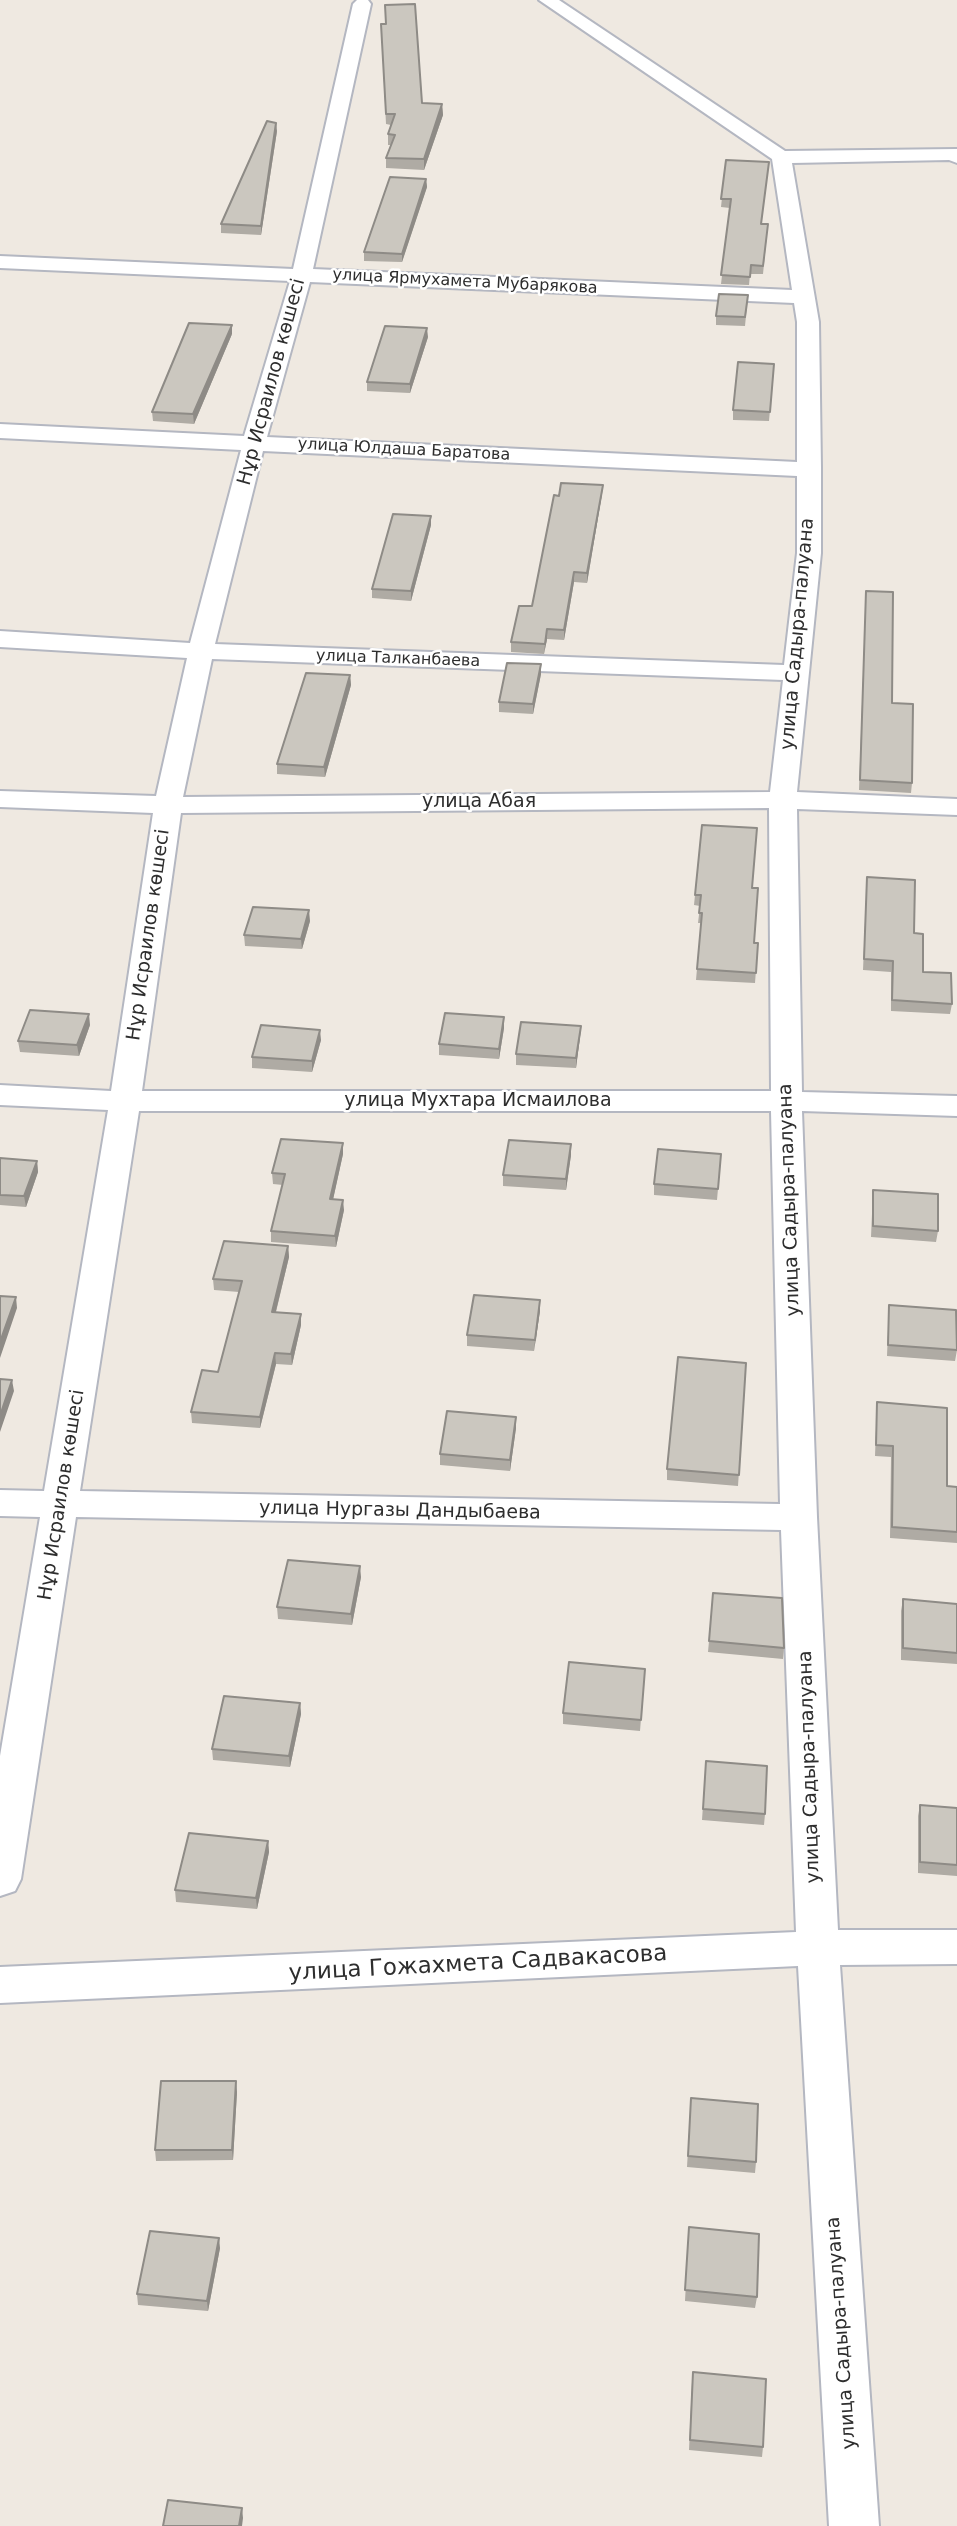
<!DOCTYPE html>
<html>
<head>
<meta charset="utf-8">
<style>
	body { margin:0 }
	canvas { display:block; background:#efe9e1 }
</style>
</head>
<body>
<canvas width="957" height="2526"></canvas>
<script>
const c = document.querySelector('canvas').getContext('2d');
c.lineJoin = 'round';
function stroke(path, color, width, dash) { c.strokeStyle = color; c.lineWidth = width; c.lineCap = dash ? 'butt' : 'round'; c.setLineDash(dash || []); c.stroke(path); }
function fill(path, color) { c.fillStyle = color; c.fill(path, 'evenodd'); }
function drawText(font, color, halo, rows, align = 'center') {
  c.font = font + ' "DejaVu Sans",sans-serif'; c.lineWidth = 5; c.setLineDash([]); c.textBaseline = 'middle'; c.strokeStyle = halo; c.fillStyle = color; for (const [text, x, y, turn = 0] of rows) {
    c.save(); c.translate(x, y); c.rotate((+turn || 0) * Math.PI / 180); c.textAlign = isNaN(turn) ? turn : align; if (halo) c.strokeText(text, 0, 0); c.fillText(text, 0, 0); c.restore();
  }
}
const street = new Path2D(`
	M357,0H368L371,4L313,269L792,290L772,159L539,0H559L785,151L957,149V163L949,160L792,163L819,322L821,468V553L797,792L957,799V815L797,809L802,1092L957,1096V1116L802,1111L817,1517L838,1930H957V1964L840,1965L879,2526H829L798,1966L0,2003V1967L796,1932L781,1530L76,1517L21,1879L15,1891L0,1896V1756L40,1517L0,1516V1490L44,1491L108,1110L0,1105V1085L111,1091L153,813L0,807V791L156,796L187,658L0,647V631L190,643L241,450L0,438V424L244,436L290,281L0,268V256L293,269L353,4ZM310,282L794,303L797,322V462L267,437ZM263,451L797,476V553L784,665L215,644ZM212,659L783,680L770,792L183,797ZM769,808L771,1091H142L181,813ZM139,1111H771L780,1504L80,1491Z`);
const wall = new Path2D(`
	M381,24L422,103L442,104L443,115L424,170L386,168V158L391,145H388V134L391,125L386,124Z
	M277,131L261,235L221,233V224Z
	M726,160L761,224H768L763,274H750L749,285L721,284L730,208L721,207Z
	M426,179L427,187L402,262L364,261V252Z
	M748,295L745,326L716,325V316Z
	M232,334L194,424L153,421L152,412Z
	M428,337L410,393L367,391V382Z
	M774,364L769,421L733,420V410Z
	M602,494L587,583L574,582L564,640L547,639L544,654L511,652V642Z
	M431,516V525L411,601L372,598V589Z
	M866,591L892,703L912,783L911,793L859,790Z
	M541,664V674L533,714L499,712V702Z
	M350,675L351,685L325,777L277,774V764Z
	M867,877L914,933L923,972L952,1004L950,1014L891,1011V972L863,970Z
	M752,888L754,943H758L755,983L696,980L701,923H698L700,906L694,905L695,895Z
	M310,921L302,949L245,946L244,935Z
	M504,1017V1028L499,1059L439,1055V1044Z
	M90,1025L79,1056L20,1052L18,1041Z
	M581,1026L580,1037L576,1068L516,1065V1054Z
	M321,1040L312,1072L252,1068V1057Z
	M343,1154L333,1199L344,1210L336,1247L271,1242V1231L283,1185L273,1184L272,1173Z
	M721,1154L717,1200L654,1195V1184Z
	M571,1155L566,1190L503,1186V1175Z
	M0,1158L37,1161L38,1172L26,1207L0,1205Z
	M873,1190L938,1231L936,1242L871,1237Z
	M288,1246L289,1257L276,1312L301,1325L292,1365L276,1364L260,1428L192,1423L191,1412L218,1372L239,1292L214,1290L213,1279Z
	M889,1305L957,1350L955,1361L887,1356Z
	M540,1311L534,1351L467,1346V1335Z
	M746,1363L738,1486L667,1480V1469Z
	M877,1402L947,1486L957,1487V1543L890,1538L891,1457L875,1456Z
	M516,1428L510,1471L440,1465V1454Z
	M361,1577L352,1625L278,1619L277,1607Z
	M903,1599L957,1604V1664L901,1660V1611Z
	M709,1641L784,1648L783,1659L708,1652Z
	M645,1669L640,1731L563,1724V1713Z
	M300,1703L301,1714L290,1767L213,1760L212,1749Z
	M706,1761L765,1814L764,1825L702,1820Z
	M920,1805L957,1808V1876L918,1873V1816Z
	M268,1841L269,1852L257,1909L176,1902L175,1890Z
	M237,2092L233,2160L156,2161L155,2150Z
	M691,2098L756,2162L755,2173L687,2167Z
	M689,2227L757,2297L755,2308L685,2301Z
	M220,2248L208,2311L138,2305L137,2294Z
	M692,2382L763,2447L762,2457L689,2450Z`);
const shadedWall = new Path2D(`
	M442,104L443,115L424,170V159Z
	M276,123L277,131L261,235V226Z
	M426,179L427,187L402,262V254Z
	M232,325V334L194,424L193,414Z
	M427,328L428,337L410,393V384Z
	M603,485L602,494L587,583V573Z
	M431,516V525L411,601V591Z
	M574,572V582L564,640V630Z
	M547,629V639L544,654L545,644Z
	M541,664V674L533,714V704Z
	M350,675L351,685L325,777L324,767Z
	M309,910L310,921L302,949L301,939Z
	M89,1014L90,1025L79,1056L77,1045Z
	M504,1017V1028L499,1059V1049Z
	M581,1026L580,1037L576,1068V1058Z
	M320,1030L321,1040L312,1072V1061Z
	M343,1143V1154L331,1209L330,1199Z
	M571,1144V1155L566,1190V1179Z
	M37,1161L38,1172L26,1207L24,1196Z
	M343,1200L344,1210L336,1247L335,1236Z
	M288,1246L289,1257L273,1323L272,1312Z
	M16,1297L17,1308L0,1358V1342Z
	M540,1300V1311L534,1351L535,1340Z
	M301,1314V1325L292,1365L291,1354Z
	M275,1353L276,1364L260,1428V1417Z
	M12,1380L14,1391L0,1432V1416Z
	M516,1417V1428L510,1471V1460Z
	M360,1566L361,1577L352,1625L351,1614Z
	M300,1703L301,1714L290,1767L289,1756Z
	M268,1841L269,1852L257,1909L256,1898Z
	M236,2081L237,2092L233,2160L232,2150Z
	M219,2238L220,2248L208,2311L207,2301Z
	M242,2508L243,2518L242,2526H239Z`);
const building = new Path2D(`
	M415,4L422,103L442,104L424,159L386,158L395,135L388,134L395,114H386L381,24H386L385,5Z
	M267,121L276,123L261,226L221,224Z
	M726,160L769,162L761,224H768L763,266L751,265L750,277L721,275L731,199H721Z
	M390,177L426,179L402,254L364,252Z
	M719,294L748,295L745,317L716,316Z
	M189,323L232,325L193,414L152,412Z
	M385,326L427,328L410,384L367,382Z
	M738,362L774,364L770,412L733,410Z
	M561,483L603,485L587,573L574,572L564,630L547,629L545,644L511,642L519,606H532L554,495L559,496Z
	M393,514L431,516L411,591L372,589Z
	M866,591L893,592L892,703L913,704L912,783L860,780Z
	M507,663L541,664L533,704L499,702Z
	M306,673L350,675L324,767L277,764Z
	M702,825L757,828L752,888H758L754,943H758L756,973L697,969L702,913H699L701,895H695Z
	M867,877L915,880L914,933L923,934V972L951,973L952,1004L892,1000L893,961L864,959Z
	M253,907L309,910L301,939L244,935Z
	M30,1010L89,1014L77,1045L18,1041Z
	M445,1013L504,1017L499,1049L439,1044Z
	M521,1022L581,1026L576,1058L516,1054Z
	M261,1025L320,1030L312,1061L252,1057Z
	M281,1139L343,1143L330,1199L343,1200L335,1236L271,1231L285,1174L272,1173Z
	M509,1140L571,1144L566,1179L503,1175Z
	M658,1149L721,1154L718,1189L654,1184Z
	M0,1158L37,1161L24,1196L0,1195Z
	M873,1190L938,1194V1231L873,1226Z
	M224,1241L288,1246L272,1312L301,1314L291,1354L275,1353L260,1417L191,1412L202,1370L218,1372L242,1281L213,1279Z
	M474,1295L540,1300L535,1340L467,1335Z
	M0,1296L16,1297L0,1342Z
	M889,1305L956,1310L957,1350L888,1345Z
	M678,1357L746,1363L739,1475L667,1469Z
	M0,1379L12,1380L0,1416Z
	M877,1402L947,1408V1486L957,1487V1532L892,1527L893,1446L876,1445Z
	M447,1411L516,1417L510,1460L440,1454Z
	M288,1560L360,1566L351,1614L277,1607Z
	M713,1593L782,1598L784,1648L709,1641Z
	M903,1599L957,1604V1653L903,1648Z
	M569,1662L645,1669L641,1720L563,1713Z
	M224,1696L300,1703L289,1756L212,1749Z
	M706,1761L767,1766L765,1814L703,1809Z
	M920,1805L957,1808V1865L920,1862Z
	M189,1833L268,1841L256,1898L175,1890Z
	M161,2081H236L232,2150H155Z
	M691,2098L758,2104L756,2162L688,2156Z
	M689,2227L759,2234L757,2297L685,2290Z
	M150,2231L219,2238L207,2301L137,2294Z
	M693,2372L766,2379L763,2447L690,2440Z
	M168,2500L242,2508L239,2526H163Z`);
const farStreetnames = [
	["улица Ярмухамета Мубарякова",465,282,3],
	["улица Юлдаша Баратова",404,450,3],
	["улица Талканбаева",398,659,2]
];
const streetNames = [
	["Нұр Исраилов көшесі",272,382,-75],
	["улица Садыра-палуана",798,634,-85],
	["улица Абая",479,802],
	["Нұр Исраилов көшесі",149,935,-82],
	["улица Мухтара Исмаилова",478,1101],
	["улица Садыра-палуана",790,1200,-92],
	["Нұр Исраилов көшесі",62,1495,-81],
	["улица Нургазы Дандыбаева",400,1511,1],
	["улица Садыра-палуана",810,1767,-92],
	["улица Садыра-палуана",842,2333,-94]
];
const nearStreetnames = [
	["улица Гожахмета Садвакасова",478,1964,-3]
];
stroke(street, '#b4b7c1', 4);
fill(street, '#fff');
fill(wall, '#afaba4');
fill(shadedWall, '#8e8b86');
fill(building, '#cbc7bf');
stroke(building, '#8e8b86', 2);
drawText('16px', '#2e2e2e', '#fff', farStreetnames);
drawText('19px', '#2e2e2e', '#fff', streetNames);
drawText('23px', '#2e2e2e', '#fff', nearStreetnames);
</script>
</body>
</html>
